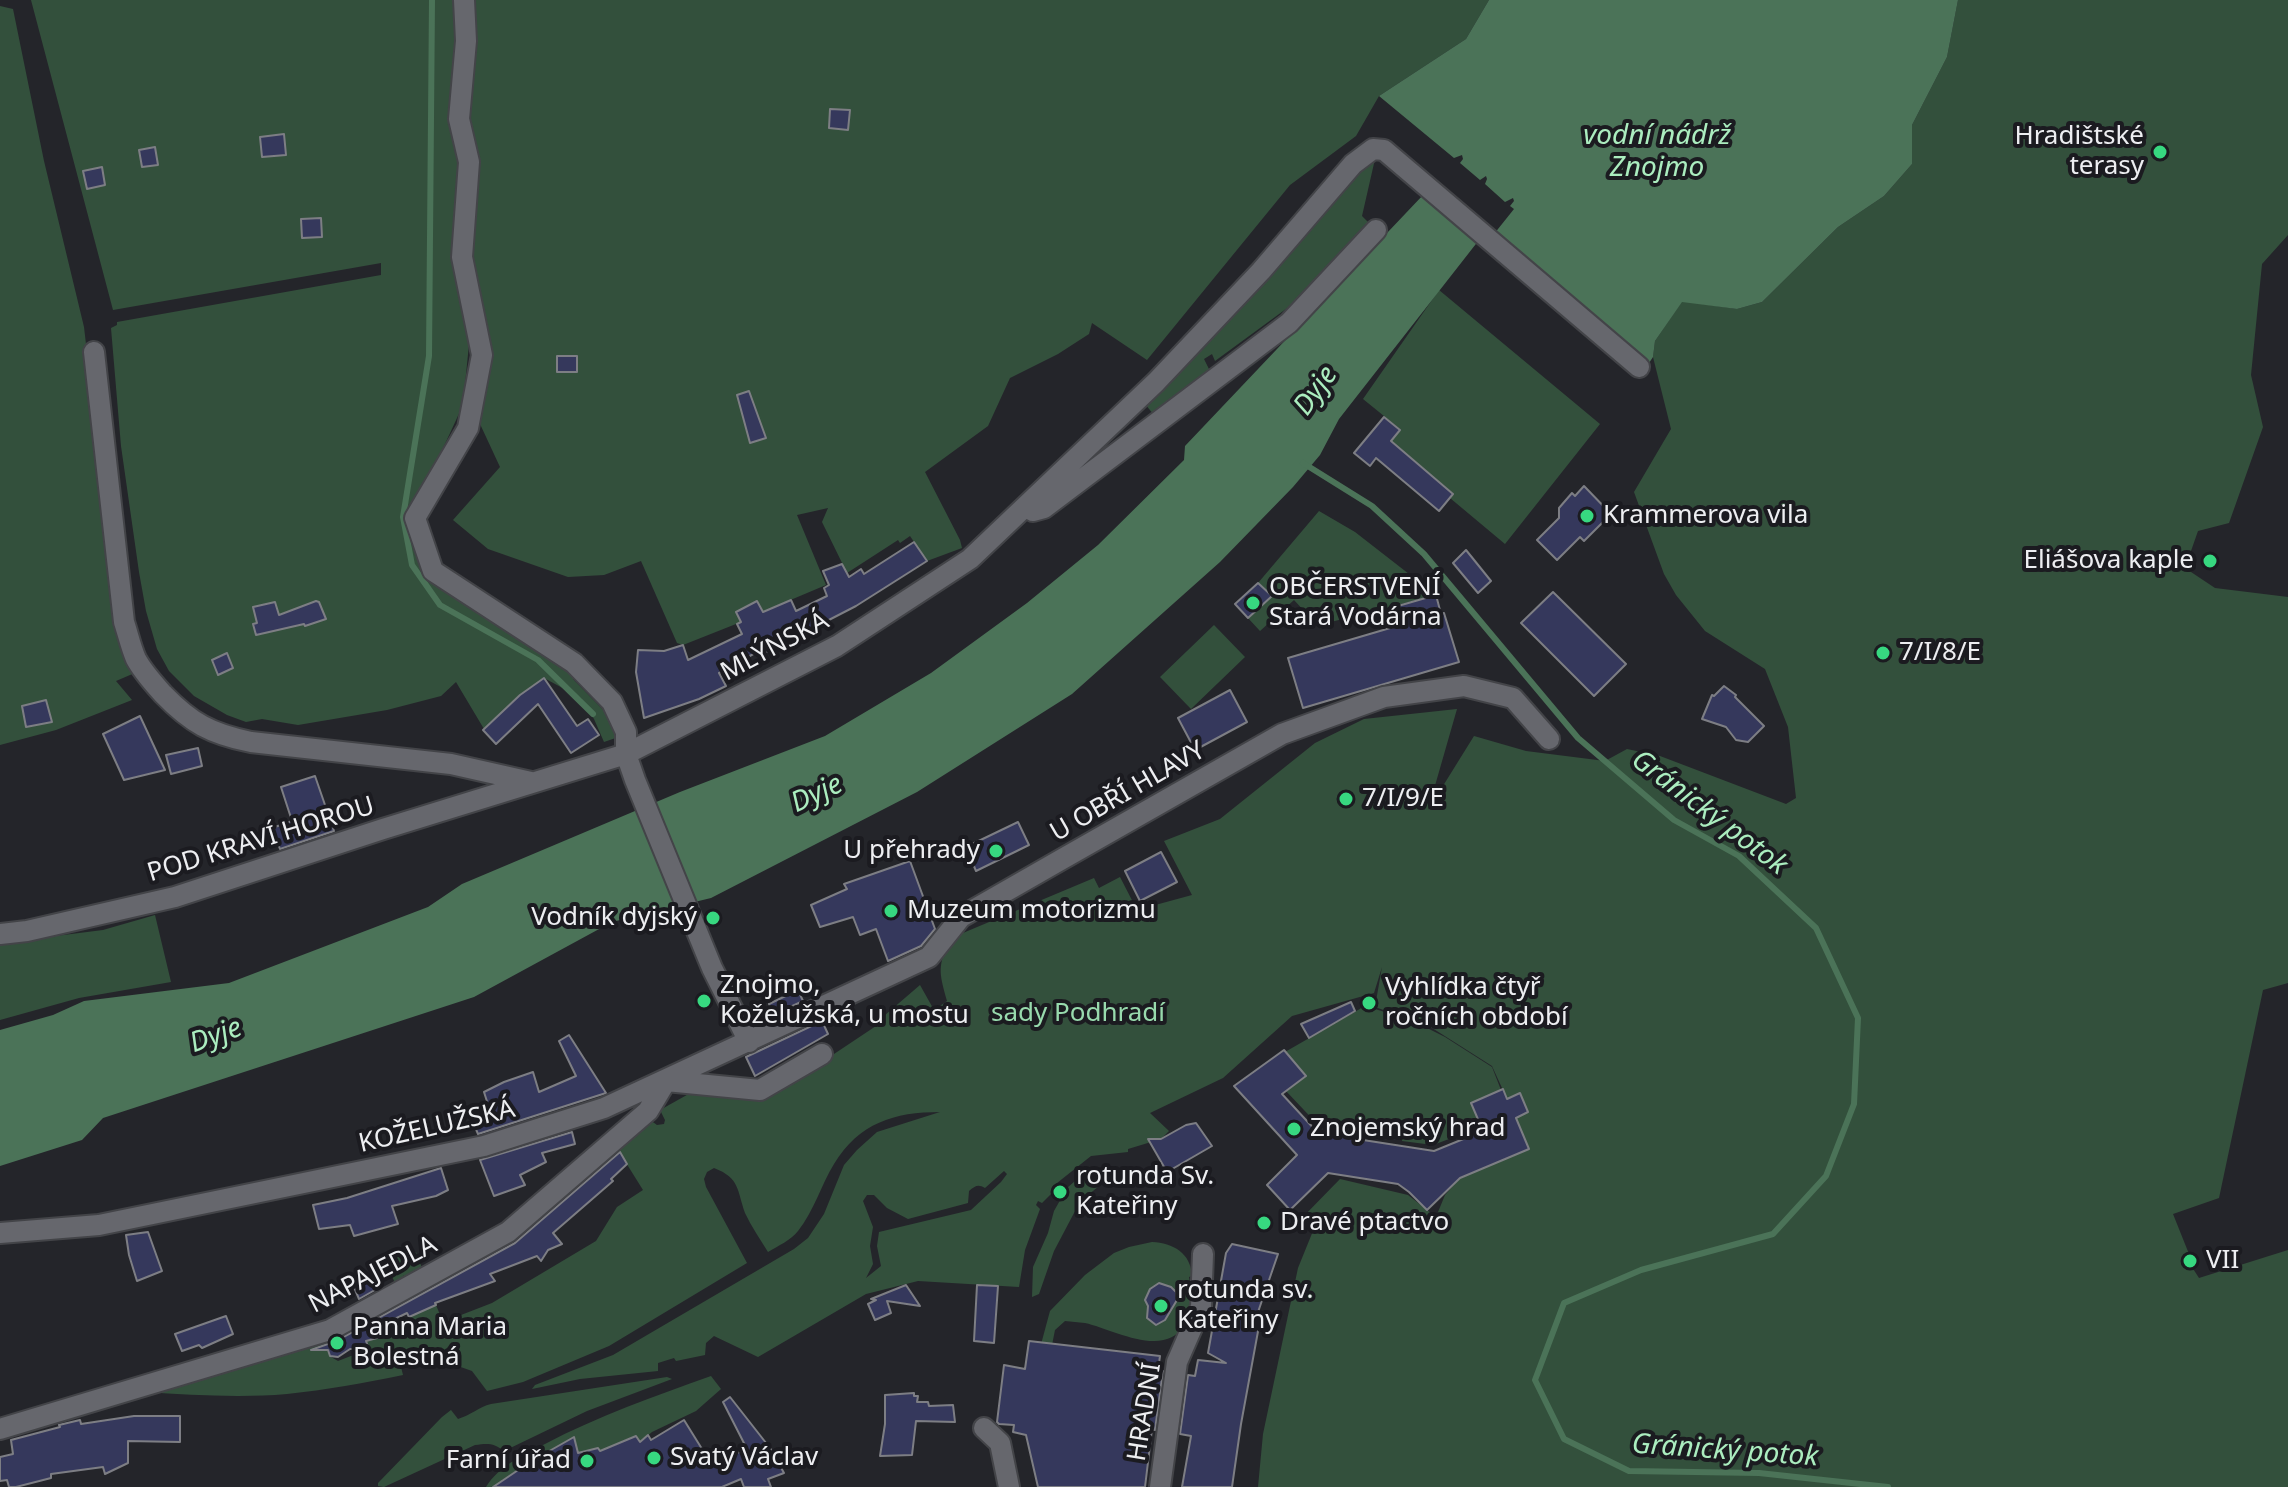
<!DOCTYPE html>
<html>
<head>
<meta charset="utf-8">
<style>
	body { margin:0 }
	canvas { display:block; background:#24252a }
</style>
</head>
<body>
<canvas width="2288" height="1487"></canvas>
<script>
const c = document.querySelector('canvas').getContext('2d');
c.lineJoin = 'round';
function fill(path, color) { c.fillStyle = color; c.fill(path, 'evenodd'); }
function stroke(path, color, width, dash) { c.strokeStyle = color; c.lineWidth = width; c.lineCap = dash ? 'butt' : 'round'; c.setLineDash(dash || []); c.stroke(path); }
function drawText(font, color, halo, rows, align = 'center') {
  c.font = font + ' "Noto Sans",sans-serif'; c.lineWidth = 8; c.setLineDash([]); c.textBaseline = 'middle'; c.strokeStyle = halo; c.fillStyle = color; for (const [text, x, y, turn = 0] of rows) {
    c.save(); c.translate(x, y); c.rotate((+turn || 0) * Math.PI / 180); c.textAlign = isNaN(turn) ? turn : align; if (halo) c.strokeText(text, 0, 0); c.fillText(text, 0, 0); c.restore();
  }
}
const green = new Path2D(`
	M31,0H458L470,334L463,405L408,524L435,579L581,669L573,679L617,724L630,733L604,742L594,719L581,698L544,678L518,696L484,729L456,682L441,696L387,710L298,725L262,719L246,722L227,715L194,696L169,671L157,649L146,611L139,572L121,446L111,328L117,325V322L381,275V263L113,310Z
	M472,0H1489L1466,39L1379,96L1356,136L1290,185L1147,360L1092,323L1089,334L1058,354L1010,378L988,426L925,472L960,540L962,548L927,561L910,536L900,543L898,540L847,573L822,522L828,508L797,515L826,585L762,612H736L741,622L683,645L677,643L641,561L604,575L568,577L488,549L453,520L500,467L474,411L479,357L466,257L463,120Z
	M1958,0H2288V235L2262,264L2251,375L2263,427L2229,523L2198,531L2185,568L2215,588L2288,597V983L2263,990L2219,1198L2173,1214L2191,1259L2198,1265L2190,1264L2199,1278L2288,1250V1487H1258L1263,1434L1298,1268L1313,1231L1301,1219L1340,1179L1408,1195L1436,1217L1445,1195L1460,1178L1529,1149L1516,1118L1528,1111L1520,1093L1507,1099L1492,1066L1429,1026L1375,1007L1382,967L1374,993L1292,1016L1223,1078L1150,1113L1169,1131L1161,1139L1128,1149V1152L1091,1156L1052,1187L1054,1191L1042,1203L1038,1201L1036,1205L1040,1209L1025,1250L1019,1287L918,1281L866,1294L758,1357L714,1336L706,1343L705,1355L676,1361L674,1358L658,1363V1371L580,1379L532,1389L535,1385L613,1355L794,1249L808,1238L824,1214L844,1165L857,1150L877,1132L940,1112C894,1112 859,1123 834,1164C821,1185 814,1211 798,1231C791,1240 778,1246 768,1252C760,1239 751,1226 745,1213C737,1190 740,1178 714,1168L707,1172L704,1179L706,1187L747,1263L609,1346L523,1382L487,1391L472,1371L427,1355L400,1363L403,1375C364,1383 326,1390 287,1394C240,1398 192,1395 145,1392L326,1340L331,1357L338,1361L369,1349L366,1341L377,1338L409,1317L436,1305L443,1322L492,1303L596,1241L617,1207L643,1190L618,1150L650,1120L657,1125L664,1124L665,1120L660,1110L694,1091L761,1098L825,1060L876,1026L877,1022L920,985L934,1010L947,1001C939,972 937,966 951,938L1094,878L1099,888L1120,877L1137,910L1192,895L1164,841L1220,819L1315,743L1364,719L1457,709L1428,810L1474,736L1526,751L1605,761L1627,749L1660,756L1786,804L1796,798L1788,727L1765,669L1705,631L1676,595L1664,574L1634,492L1671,429L1653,357L1655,341L1682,301L1737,309L1762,302L1838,227L1884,196L1912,164V125L1947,57ZM1004,1171L1007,1174L1001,1182L971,1210L879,1232L877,1246L881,1266L866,1278L873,1264L870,1246L873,1227L863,1201L867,1195H874L887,1208L908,1219L968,1203L969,1191C975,1186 978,1184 985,1188Z
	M0,6L13,9L44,161L84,327L119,630L137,672L116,681L132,700L56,730L0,745Z
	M1375,159L1362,216L1368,222L1343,252L1290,306L1215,361L1212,354L1204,359L1210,371L1154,415L1145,404L1364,163Z
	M1439,290L1600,424L1505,544L1450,498L1453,493L1415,461L1388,444L1400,429L1363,399Z
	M1319,511L1355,532L1436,595L1327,623L1321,629L1294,600L1260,631L1248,618L1271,597L1258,583Z
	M1214,625L1245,657L1191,709L1160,677Z
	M155,915L171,982L79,998L0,1020V943L103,930Z
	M1365,1006L1411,1020L1445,1037L1492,1067L1501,1090L1471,1103L1481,1127L1433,1145L1402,1141L1403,1133L1352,1125L1349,1132L1321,1128L1286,1091L1306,1076L1285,1052Z
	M1116,1170L1134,1175L1157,1174L1159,1181L1147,1184L1130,1180L1106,1185L1102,1173Z
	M1082,1175L1094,1177L1098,1187L1084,1198L1074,1213L1054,1251L1039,1294L1032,1297L1033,1267L1048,1233L1054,1211L1067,1188Z
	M1152,1242C1173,1243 1191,1253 1192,1276L1189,1277C1192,1291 1191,1305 1186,1319L1183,1318L1181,1321L1185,1323C1182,1329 1178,1334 1172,1337C1148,1350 1108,1328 1085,1323C1078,1322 1072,1322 1065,1321L1055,1330L1050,1355L1040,1348L1050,1311L1085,1275L1114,1253L1129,1247Z
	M416,1252L422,1268L405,1278L403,1275L404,1278L395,1283L385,1261Z
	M711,1376L721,1389L696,1411L652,1432L640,1442L636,1436L622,1441L624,1447L601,1453L597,1448L578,1453L574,1438L530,1462L502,1480L503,1484L500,1487H486C499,1466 523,1455 545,1444C598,1416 655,1396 711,1376Z
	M667,1377L672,1379L587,1411L504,1451C494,1443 488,1443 475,1445L384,1487L378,1486V1483L442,1417L451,1410L458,1419C471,1415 479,1407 491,1404Z`);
const water = new Path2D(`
	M1489,0H1958L1947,57L1912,125V164L1884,196L1838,227L1762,302L1737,309L1682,302L1655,341L1653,357L1649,363L1494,234L1514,209L1510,206L1514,201L1513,198L1505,202L1485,184L1487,179L1486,176L1480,180L1460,163L1463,159L1462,155L1454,158L1379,96L1466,39Z
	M1424,194L1479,240L1339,419L1320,455L1293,487L1220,562L1072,694L917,792L711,898L612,922L474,997L103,1118L82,1140L0,1166V1030L53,1015L84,1001L229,983L428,907L462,884L680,792L825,736L931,673L1027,603L1098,545L1184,460L1185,446Z`);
const stream = new Path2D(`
	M432,0L429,356L403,517L412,565L440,605L538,660L593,714
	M1303,463L1372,506L1424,554L1578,738L1674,820L1739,856L1816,928L1858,1018L1854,1104L1826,1176L1773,1234L1641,1270L1564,1303L1535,1380L1564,1439L1629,1471L1759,1473L1888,1487`);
const building = new Path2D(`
	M830,109L850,110L848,130L829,128Z
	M284,134L286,155L262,157L260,137Z
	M155,147L158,165L142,167L139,150Z
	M102,167L105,185L87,189L83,171Z
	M321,218L322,237L302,238L301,219Z
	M557,356H577V372H557Z
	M749,391L766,438L750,443L737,395Z
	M1384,417L1400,430L1391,441L1453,494L1439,511L1376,458L1370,466L1354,453Z
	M1584,486L1611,514L1584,541L1580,537L1557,560L1537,540L1559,518V508L1572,493L1575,496Z
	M914,542L927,561L856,606L759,656L757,652L719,673L726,686L699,699L644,718L636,672L638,650L664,651L683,645L688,660L742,634L737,624L741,622L736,612L757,601L763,612L791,600L796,611L827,596L824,588L829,585L823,571L842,564L849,577L861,569L864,574Z
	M1466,550L1491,581L1478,593L1453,563Z
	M1258,583L1272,596L1248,618L1235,604Z
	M1553,592L1626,664L1594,696L1521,623Z
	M1436,595L1441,614L1444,613L1459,662L1303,708L1288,658L1397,626L1391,608Z
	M316,601L319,602L326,619L305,626L304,624L256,635L253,624L257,623L253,607L275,602L279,615Z
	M227,653L233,668L218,675L212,660Z
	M544,678L577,726L588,719L599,735L571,753L538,704L496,744L483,730L520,695Z
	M1724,686L1736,695L1735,697L1764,726L1748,742L1736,740L1726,727L1702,719L1712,695L1714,696Z
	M1230,690L1247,722L1195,750L1178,718Z
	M46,700L52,722L26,727L22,706Z
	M140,716L165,770L124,780L103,734Z
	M198,748L202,766L171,774L166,755Z
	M315,776L334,831L280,849L272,828L292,821L281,787Z
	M1018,822L1029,845L976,871L966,847Z
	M1161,852L1177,882L1140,901L1125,871Z
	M910,861L935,929L921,946L888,961L876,929L860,935L853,917L820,927L811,905L847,889L844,884Z
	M798,990L803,1001L773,1015L769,1004Z
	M1351,1002L1355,1011L1309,1038L1301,1024Z
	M822,1021L828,1034L755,1076L746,1057Z
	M569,1035L606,1093L478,1134L472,1120L491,1114L484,1092L504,1082L533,1072L539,1092L576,1076L559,1041Z
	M1284,1050L1306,1076L1282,1094L1318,1133L1434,1151L1483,1131L1471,1103L1503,1089L1507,1099L1520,1093L1528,1112L1516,1118L1529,1149L1460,1178L1427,1210L1409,1192L1398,1184L1328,1173L1290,1210L1267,1185L1297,1155L1234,1086Z
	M1196,1123L1212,1146L1167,1172L1148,1139H1161L1186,1125Z
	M572,1132L575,1144L542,1153L546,1162L520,1175L525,1185L494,1196L480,1160Z
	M620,1152L627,1164L611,1179L613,1181L553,1233L562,1244L548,1250L541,1261L537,1256L490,1274L495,1281L435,1303L436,1305L409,1317L407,1313L374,1329L377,1338L366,1341L369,1349H350L338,1357L330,1356L328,1350H311L336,1341L515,1243Z
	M441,1168L448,1190L436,1196L392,1206L398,1224L354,1236L350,1225L319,1229L313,1205L347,1198Z
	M148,1232L162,1271L137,1281L129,1255L126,1235Z
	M1232,1244L1278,1254L1257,1315H1261L1241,1424L1232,1487H1182L1191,1436L1180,1434L1188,1375L1195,1376L1198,1360L1226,1363L1208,1353L1226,1253Z
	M379,1278L382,1286L359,1299L354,1287Z
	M1159,1283L1171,1287L1176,1292L1177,1300L1165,1320L1156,1325L1147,1318L1148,1306L1145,1300L1150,1289Z
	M906,1285L920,1306L887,1301L891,1313L875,1320L868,1304L876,1300L871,1299Z
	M977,1285L998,1286L994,1343L974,1341Z
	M226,1316L233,1334L202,1348L199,1345L182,1351L175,1334Z
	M1029,1341L1160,1356L1158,1370L1163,1371L1155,1430L1152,1429L1145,1487H1038L1026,1435L1013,1432L1014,1425L999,1424L997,1422L1004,1365L1025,1369Z
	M914,1393V1396H918L917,1402H928L929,1406L953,1405L955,1422L916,1421L912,1455L880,1456L885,1424V1395Z
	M730,1397L770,1448L784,1473L768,1479L771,1487H744L741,1479L722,1487H493L530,1462L574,1437L578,1453L598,1448L600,1451L636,1436L640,1442L648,1435L651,1440L684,1420L707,1457L712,1453L717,1461L747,1449L723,1402Z
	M134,1416H180V1442L128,1441V1463L105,1474L103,1467L51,1474V1478L16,1487H9L7,1480L0,1481V1457L13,1454L11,1440L60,1427L59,1425L80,1420L81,1424Z`);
const minor = new Path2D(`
	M464,0L466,41L459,119L469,162L462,257L482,355L468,428L415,518L433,571L574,663L612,702L626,732V754L635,780L712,968L749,1042
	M94,352L124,622C128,634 131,648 136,659C143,672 154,684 163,694C191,723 211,734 251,742L451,764L531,782
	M1026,506L1033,511L1044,508L1289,323L1376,230
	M0,934L27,931L175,897L383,829L626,754L837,646L970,559L1156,382L1261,271L1353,164L1373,149L1384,150L1639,367
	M666,1081L760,1090L822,1054
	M0,1233L99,1225L484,1146L604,1108L929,957L961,917L1064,858L1282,734L1384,697L1464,686L1513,698L1549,739
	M984,1428L1000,1443L1009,1487
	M0,1429L330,1330L508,1232L648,1111L666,1081
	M1160,1487L1177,1362L1201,1307L1203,1254`);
const markers = [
	[2160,152,8,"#37d880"],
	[1587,516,8,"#37d880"],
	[2210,561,8,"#37d880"],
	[1253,603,8,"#37d880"],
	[1883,653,8,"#37d880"],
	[1346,799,8,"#37d880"],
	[996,851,8,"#37d880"],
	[891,911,8,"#37d880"],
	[713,918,8,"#37d880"],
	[704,1001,8,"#37d880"],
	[1369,1003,8,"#37d880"],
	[1294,1129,8,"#37d880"],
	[1060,1192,8,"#37d880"],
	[1264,1223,8,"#37d880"],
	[2190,1261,8,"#37d880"],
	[1161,1306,8,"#37d880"],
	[337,1343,8,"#37d880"],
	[654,1458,8,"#37d880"],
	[587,1461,8,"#37d880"]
];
const poiNames = [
	["Hradištské",2144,137,"right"],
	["terasy",2144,167,"right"],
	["Krammerova vila",1603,516],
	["Eliášova kaple",2194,561,"right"],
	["OBČERSTVENÍ",1269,588],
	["Stará Vodárna",1269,618],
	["7/I/8/E",1899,653],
	["7/I/9/E",1362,799],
	["U přehrady",980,851,"right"],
	["Muzeum motorizmu",907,911],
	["Vodník dyjský",697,918,"right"],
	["Znojmo,",720,986],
	["Koželužská, u mostu",720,1016],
	["Vyhlídka čtyř",1385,988],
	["ročních období",1385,1018],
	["Znojemský hrad",1310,1129],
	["rotunda Sv.",1076,1177],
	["Kateřiny",1076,1207],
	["Dravé ptactvo",1280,1223],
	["VII",2206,1261],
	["rotunda sv.",1177,1291],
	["Kateřiny",1177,1321],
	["Panna Maria",353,1328],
	["Bolestná",353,1358],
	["Svatý Václav",670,1458],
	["Farní úřad",571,1461,"right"]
];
const streetNames = [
	["MLÝNSKÁ",775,647,-28],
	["U OBŘÍ HLAVY",1128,792,-30],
	["POD KRAVÍ HOROU",261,840,-17],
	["KOŽELUŽSKÁ",437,1127,-13],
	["NAPAJEDLA",373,1275,-27],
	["HRADNÍ",1145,1412,-81]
];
const parkNames = [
	["sady Podhradí",1078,1014]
];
const waterNames = [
	["vodní nádrž",1657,136],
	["Znojmo",1657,168],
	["Dyje",1316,391,-54],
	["Dyje",817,794,-25],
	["Gránický potok",1709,813,37],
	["Dyje",216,1036,-20],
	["Gránický potok",1725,1451,4]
];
fill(green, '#33503c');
fill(water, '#4b7358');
stroke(stream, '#4b7358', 6);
fill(building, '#35385c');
stroke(building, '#7d7e84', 2);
stroke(minor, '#434448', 24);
stroke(minor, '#66676d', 20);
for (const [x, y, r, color] of markers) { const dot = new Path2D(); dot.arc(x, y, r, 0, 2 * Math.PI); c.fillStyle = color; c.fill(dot); stroke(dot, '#1b1b20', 3); }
drawText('26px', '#edeef1', '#1b1b20', poiNames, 'left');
drawText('26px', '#edeef1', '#1b1b20', streetNames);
drawText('26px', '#98daad', '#1b1b20', parkNames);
drawText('italic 28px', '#abedbf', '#1b1b20', waterNames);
</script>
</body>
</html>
